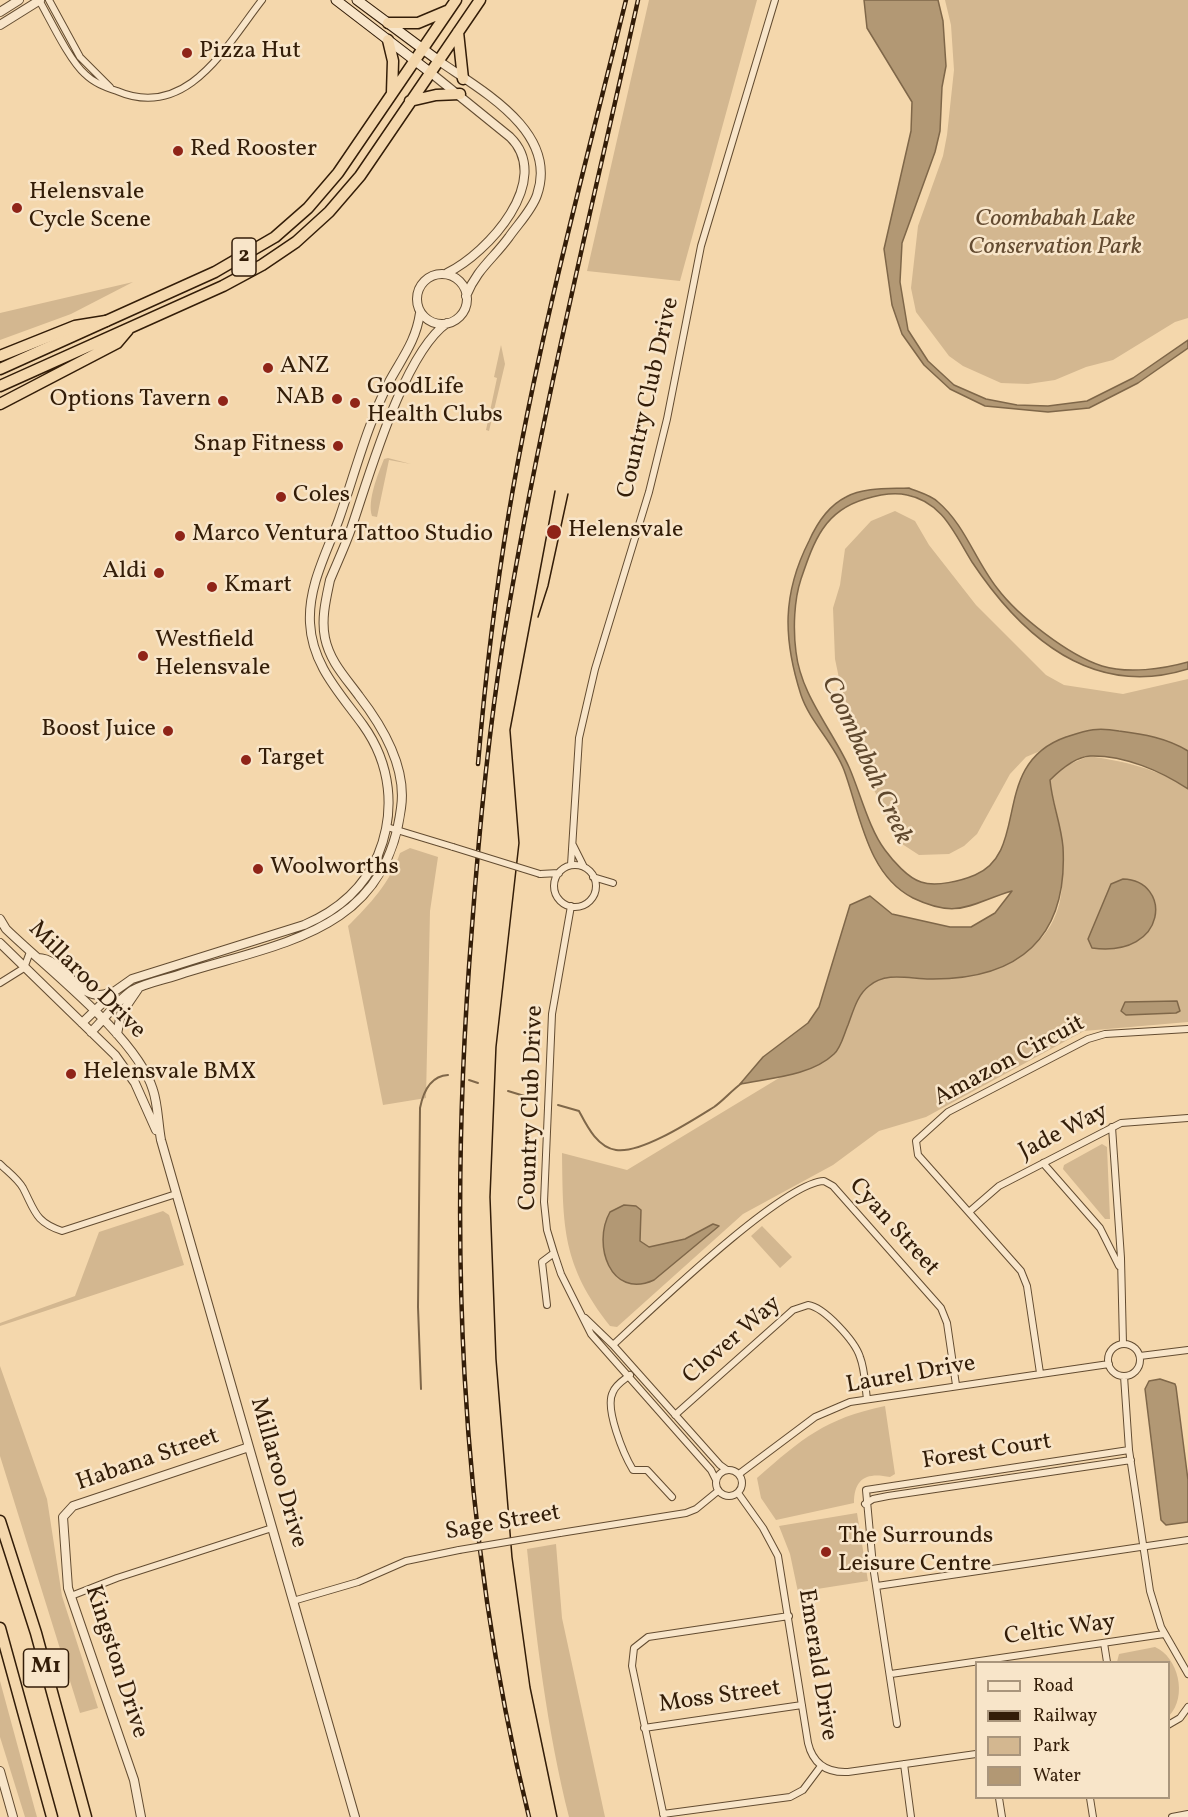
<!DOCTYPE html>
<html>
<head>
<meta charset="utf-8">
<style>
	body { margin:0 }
	#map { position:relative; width:1188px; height:1817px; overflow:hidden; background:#f4d7ac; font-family:Vollkorn,serif }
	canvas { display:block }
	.legend { position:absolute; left:975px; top:1661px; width:195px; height:138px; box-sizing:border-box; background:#f8e5c9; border:2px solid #a9957c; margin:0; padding:8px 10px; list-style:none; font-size:18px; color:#331d08 }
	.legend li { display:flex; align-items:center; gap:12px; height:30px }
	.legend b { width:30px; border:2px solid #a9957c }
</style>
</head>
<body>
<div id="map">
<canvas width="1188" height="1817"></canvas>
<ul class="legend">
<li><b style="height:8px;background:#f8e5c9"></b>Road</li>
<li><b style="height:8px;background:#331d08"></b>Railway</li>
<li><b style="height:16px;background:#d3b790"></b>Park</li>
<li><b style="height:16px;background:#b29874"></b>Water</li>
</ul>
</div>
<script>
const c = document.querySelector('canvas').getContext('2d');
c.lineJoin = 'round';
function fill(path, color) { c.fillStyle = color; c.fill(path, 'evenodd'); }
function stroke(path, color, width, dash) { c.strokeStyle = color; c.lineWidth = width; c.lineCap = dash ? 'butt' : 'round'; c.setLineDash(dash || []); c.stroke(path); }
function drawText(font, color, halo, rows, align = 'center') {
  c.font = font + ' Vollkorn,serif'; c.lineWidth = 5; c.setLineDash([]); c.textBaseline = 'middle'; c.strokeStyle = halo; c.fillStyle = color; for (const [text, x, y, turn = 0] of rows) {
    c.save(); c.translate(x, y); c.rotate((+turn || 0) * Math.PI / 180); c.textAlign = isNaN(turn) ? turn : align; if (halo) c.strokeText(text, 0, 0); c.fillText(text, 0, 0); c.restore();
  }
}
const green = new Path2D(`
	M649,0H757L680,281L587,271Z
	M945,0H1188V318L1175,322L1113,360L1086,367L1055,380L1028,384L1001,383L963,366L949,356L916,312L911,288L918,226L943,156L947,135L954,70L951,25Z
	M133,282L71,314L0,340V313Z
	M501,345L505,364L489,431L486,430L497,378L494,377Z
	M388,458L411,464L389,460L377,517L372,516C367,501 378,474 384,459Z
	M895,511L915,521L929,545L976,605L1046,675L1064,685L1123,694L1188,679V764L1045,749L1026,757L1010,774L977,834L964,846L949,854L919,855L899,842L865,771L860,747L840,683L835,659L833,608L840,585L845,549L871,521Z
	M1089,756C1126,762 1157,768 1188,789V1022L1084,1031L926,1117L879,1131L833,1165L743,1214L617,1327L610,1326C562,1265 563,1227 562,1153L627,1170L784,1075C831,1063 835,1058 852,1013C856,1004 860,993 868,986C885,971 910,979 930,979C992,980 1063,952 1062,879C1061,860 1061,838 1058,820C1056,806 1051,794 1050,780L1065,766Z
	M410,848L438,857L430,911L426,1098L383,1105L348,926C370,904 390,883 400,853Z
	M1102,1144L1107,1147L1110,1219H1105L1063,1169L1064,1165Z
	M163,1211L169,1215L184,1265L0,1326V1323L75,1296L99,1232Z
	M762,1226L792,1257L780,1268L751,1236Z
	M0,1366L47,1499L62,1596L98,1708L80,1713L0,1456Z
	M885,1406L895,1474L890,1477C867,1472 854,1478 854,1503L776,1520L761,1498L757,1478C803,1438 824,1419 885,1406Z
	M857,1513L868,1581L798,1592L790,1554L779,1526Z
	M556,1544L562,1618L605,1817H569C547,1730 536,1638 527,1549Z
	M1155,1647C1178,1657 1188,1696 1169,1716L1168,1662H1117L1119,1654Z
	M0,1681L35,1810L37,1817H25L0,1737Z`);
const water = new Path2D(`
	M864,0H938L943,21L946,66L942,87L940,131L935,152L902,243L900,282L908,330L928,361L954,385L986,399L1017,405L1048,406L1087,401L1133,378L1188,340V348L1138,383L1089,408L1048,412L985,406L950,389L924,365L902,334L892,305L884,249L911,131L912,102L867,28Z
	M909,488C918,492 931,495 938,502C965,525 975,560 997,588C1018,616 1068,655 1102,666C1128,674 1163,669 1188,662V669C1092,699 1022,637 972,562C955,535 943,502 907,495C894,492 878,495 865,499C824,511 814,541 801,579C794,600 793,629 796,652C801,695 831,728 849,767C860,792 869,829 885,850C893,861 908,878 921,882C936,887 961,881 975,875C1031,851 989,764 1066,737C1088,730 1096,727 1119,731C1143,734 1167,738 1188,751V789C1161,771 1124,755 1090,756C1075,757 1061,769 1050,780C1052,803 1061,824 1063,847C1068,938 1019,980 930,979C910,979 886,971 869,986C857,995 853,1012 848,1025C844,1034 841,1048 834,1054C811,1076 770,1078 740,1084L763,1057L808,1023L819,1007L850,905L870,896L892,914L950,927H971L995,913L1012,891C971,903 959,920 913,898C867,875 860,813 844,770C834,743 810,722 801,695C783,639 782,594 809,541C817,523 828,506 846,497C864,487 890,489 909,488Z
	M1123,879C1172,880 1169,958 1092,948L1088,939L1111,884Z
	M1177,1001L1180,1011L1176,1013L1126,1015L1121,1011L1125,1002Z
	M624,1205L636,1206L641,1210L640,1241L649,1247L685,1239L713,1224L719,1226L654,1280C610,1300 592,1244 610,1212Z
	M1160,1379L1175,1384L1176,1387L1188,1480V1522L1166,1525L1161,1520L1145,1389L1149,1381Z`);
const stream = new Path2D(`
	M469,1080L478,1083
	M508,1091L531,1098
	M558,1105L579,1111C587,1126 597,1147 616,1150C641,1154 693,1120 714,1107C724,1100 732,1090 742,1083
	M421,1389L418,1307L420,1108C423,1093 430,1076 448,1075`);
const minor = new Path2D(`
	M39,0C50,19 69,60 85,74C94,83 105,87 117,91C187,121 226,46 262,0
	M49,0L80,57L110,87
	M387,827L453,847
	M573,845L584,867
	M571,865L579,738L595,669L649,492L667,419L701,246L775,0
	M554 886a21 21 0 1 1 42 0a21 21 0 1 1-42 0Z
	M540,874L559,873
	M593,877L613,883
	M0,983L24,968L30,952
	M1112,1127L1121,1258L1123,1344
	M1043,1163L1100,1228L1119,1266
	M0,1164C7,1171 18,1179 23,1188C35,1211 35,1222 62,1231L176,1194
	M969,1212L999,1186L1121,1123L1188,1118
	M554,1253L561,1274L591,1334L711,1470L716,1480
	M547,1305L542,1262L554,1253L547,1230L544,1202L552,1014L571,906
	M585,1318L613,1345L720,1465L727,1470
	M1108 1360a16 16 0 1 1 32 0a16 16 0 1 1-32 0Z
	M613,1345C649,1312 783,1182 824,1181L833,1186L941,1308L947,1323L956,1385
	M1140,1356L1188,1350
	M1040,1373L1027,1286L1021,1271L918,1155L916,1141L948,1112L1088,1039L1105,1034L1188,1029
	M630,1375C624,1380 616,1384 613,1392C604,1408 624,1455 633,1470H647L672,1497
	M1124,1376L1129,1450L1150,1591L1161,1627L1188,1674
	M675,1415L793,1310L808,1305C824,1307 855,1341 860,1357C865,1370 865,1385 867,1399
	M716 1483a13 13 0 1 1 26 0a13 13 0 1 1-26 0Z
	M739,1474L815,1417L850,1402L1109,1364
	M738,1493L763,1528L778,1556L808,1743C813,1764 827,1773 848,1772L976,1754
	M865,1504L873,1499L888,1496L1131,1460
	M560,1533L686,1513L696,1509L718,1491
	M877,1586L1188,1540
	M71,1596L117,1578L272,1528
	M293,1601L358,1582L406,1561L459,1550
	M1104,1643L1107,1662
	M891,1674L1164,1634
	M897,1724L873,1566L866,1490L1129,1450
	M1168,1725L1180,1718L1188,1707
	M644,1728L802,1705
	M904,1764L911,1817
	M999,1798L1002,1817
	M1090,1798L1093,1817
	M663,1814L790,1797L803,1790L821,1766
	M664,1817L632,1666L634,1648L648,1637L789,1616
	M1172,1817L1188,1814`);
const tertiary = new Path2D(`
	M0,12L19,0
	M0,25L40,0
	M439,61C482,91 559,132 537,195C532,210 518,224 509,237C493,259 477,269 466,296
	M431,73L510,137C554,180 488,253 447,273
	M417 299a25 25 0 1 1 50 0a25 25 0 1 1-50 0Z
	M0,919L6,929C47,969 137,1037 153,1090C158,1105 158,1124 161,1140L355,1817
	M0,943L115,1055L135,1083L156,1130
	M38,958C65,958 78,1005 109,993
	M82,1023L115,991L132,979L304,925C337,911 364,888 378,855C396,811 391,764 363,725C340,693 312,665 310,623C308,586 327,552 339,519C355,473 367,425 389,382C402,358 416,341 420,313
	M91,1032C105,1019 117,1000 133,990C148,982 168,979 184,973C283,942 385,932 401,808C407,768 383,727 359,696C346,678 330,662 325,638C321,619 326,599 330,580C337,563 345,546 351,529C369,477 403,354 447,323
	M117,1034L121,1014L138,989
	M0,1771L13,1817
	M141,1817L134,1780L68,1588L63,1517L73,1506L249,1447`);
const secondary = new Path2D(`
	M336,0L431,73
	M357,0L439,61`);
const trunk = new Path2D(`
	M388,23H418L449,10
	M458,32L463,79
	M388,40L393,61L392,93
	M410,101L436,95L460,94
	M0,369L215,272L275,237L308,208L338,173L456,0
	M0,386L223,286L262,265L296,242L329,212L360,176L480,0
	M0,404L117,343L128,330`);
const motorway = new Path2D(`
	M0,356L75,326L106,321
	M0,1521L36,1633L86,1817
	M0,1628L52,1817`);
const tram = new Path2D(`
	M555,491L510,730L519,843L496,1047L490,1197L496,1359L512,1557L530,1687L557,1817
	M538,617L548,586L568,494`);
const rail = new Path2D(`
	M478,764C485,680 495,596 509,512C538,340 584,170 626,0
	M529,1817C457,1526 448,1225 472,927C479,831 488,736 503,642C538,426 591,213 638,0`);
const minorBridge = new Path2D(`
	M453,847L540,874
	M459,1550L560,1533`);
const markers = [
	[187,53,6,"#8f2418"],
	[178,151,6,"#8f2418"],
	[17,208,6,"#8f2418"],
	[268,368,6,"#8f2418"],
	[337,399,6,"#8f2418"],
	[223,401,6,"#8f2418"],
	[355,403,6,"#8f2418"],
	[338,446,6,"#8f2418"],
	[281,497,6,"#8f2418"],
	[554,532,8,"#8f2418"],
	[180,536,6,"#8f2418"],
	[159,573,6,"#8f2418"],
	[212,587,6,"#8f2418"],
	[143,656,6,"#8f2418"],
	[168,731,6,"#8f2418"],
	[246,760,6,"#8f2418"],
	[258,869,6,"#8f2418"],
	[71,1074,6,"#8f2418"],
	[826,1552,6,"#8f2418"]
];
const shields = [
	[244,257,24],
	[46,1668,45]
];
const shieldNames = [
	["2",244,257],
	["M1",46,1668]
];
const poiNames = [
	["Pizza Hut",199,53],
	["Red Rooster",190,151],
	["Helensvale",29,194],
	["Cycle Scene",29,222],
	["ANZ",280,368],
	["GoodLife",367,389],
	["Health Clubs",367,417],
	["NAB",325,399,"right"],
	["Options Tavern",211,401,"right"],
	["Snap Fitness",326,446,"right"],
	["Coles",293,497],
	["Helensvale",568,532],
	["Marco Ventura Tattoo Studio",192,536],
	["Aldi",147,573,"right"],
	["Kmart",224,587],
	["Westfield",155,642],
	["Helensvale",155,670],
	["Boost Juice",156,731,"right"],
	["Target",258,760],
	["Woolworths",270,869],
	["Helensvale BMX",83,1074],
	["The Surrounds",838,1538],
	["Leisure Centre",838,1566]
];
const parkNames = [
	["Coombabah Lake",1055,221],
	["Conservation Park",1055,249]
];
const streetNames = [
	["Country Club Drive",650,398,-77],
	["Millaroo Drive",86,981,45],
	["Amazon Circuit",1010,1062,-28],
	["Country Club Drive",533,1108,-88],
	["Jade Way",1064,1133,-27],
	["Cyan Street",893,1228,48],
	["Clover Way",733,1341,-41],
	["Laurel Drive",911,1376,-10],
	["Forest Court",987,1453,-9],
	["Habana Street",148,1461,-19],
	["Millaroo Drive",277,1473,74],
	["Sage Street",503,1524,-10],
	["Celtic Way",1060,1631,-8],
	["Kingston Drive",115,1662,72],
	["Emerald Drive",816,1665,81],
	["Moss Street",720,1698,-8]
];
const waterNames = [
	["Coombabah Creek",865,761,65]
];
fill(green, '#d3b790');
fill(water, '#b29874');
stroke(water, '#7f6749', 1.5);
stroke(stream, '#7f6749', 2);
stroke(minor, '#634c31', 8);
stroke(tertiary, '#634c31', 10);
stroke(secondary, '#331d08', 11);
stroke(trunk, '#331d08', 13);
stroke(motorway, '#331d08', 13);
stroke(minor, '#f8e5c9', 6);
stroke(tertiary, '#f8e5c9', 8);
stroke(secondary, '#f8e5c9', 9);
stroke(trunk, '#f4d7ac', 10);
stroke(motorway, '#f4d7ac', 10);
stroke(tram, '#331d08', 1.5);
stroke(rail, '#331d08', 4.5);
stroke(rail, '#f8e5c9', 2, [7]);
stroke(minorBridge, '#634c31', 8, []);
stroke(minorBridge, '#f8e5c9', 6);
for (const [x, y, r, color] of markers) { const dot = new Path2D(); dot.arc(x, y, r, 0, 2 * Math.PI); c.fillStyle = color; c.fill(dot); stroke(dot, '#f8e5c9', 2); }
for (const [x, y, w] of shields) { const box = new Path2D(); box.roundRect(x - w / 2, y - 19, w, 38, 4.5); c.fillStyle = '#f8e5c9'; c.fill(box); stroke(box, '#331d08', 1.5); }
drawText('bold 22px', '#331d08', null, shieldNames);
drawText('24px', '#331d08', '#f8e5c9', poiNames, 'left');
drawText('italic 24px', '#634b31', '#f8e5c9', parkNames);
drawText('24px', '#331d08', '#f8e5c9', streetNames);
drawText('italic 26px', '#5f482e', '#f8e5c9', waterNames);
</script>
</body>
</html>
